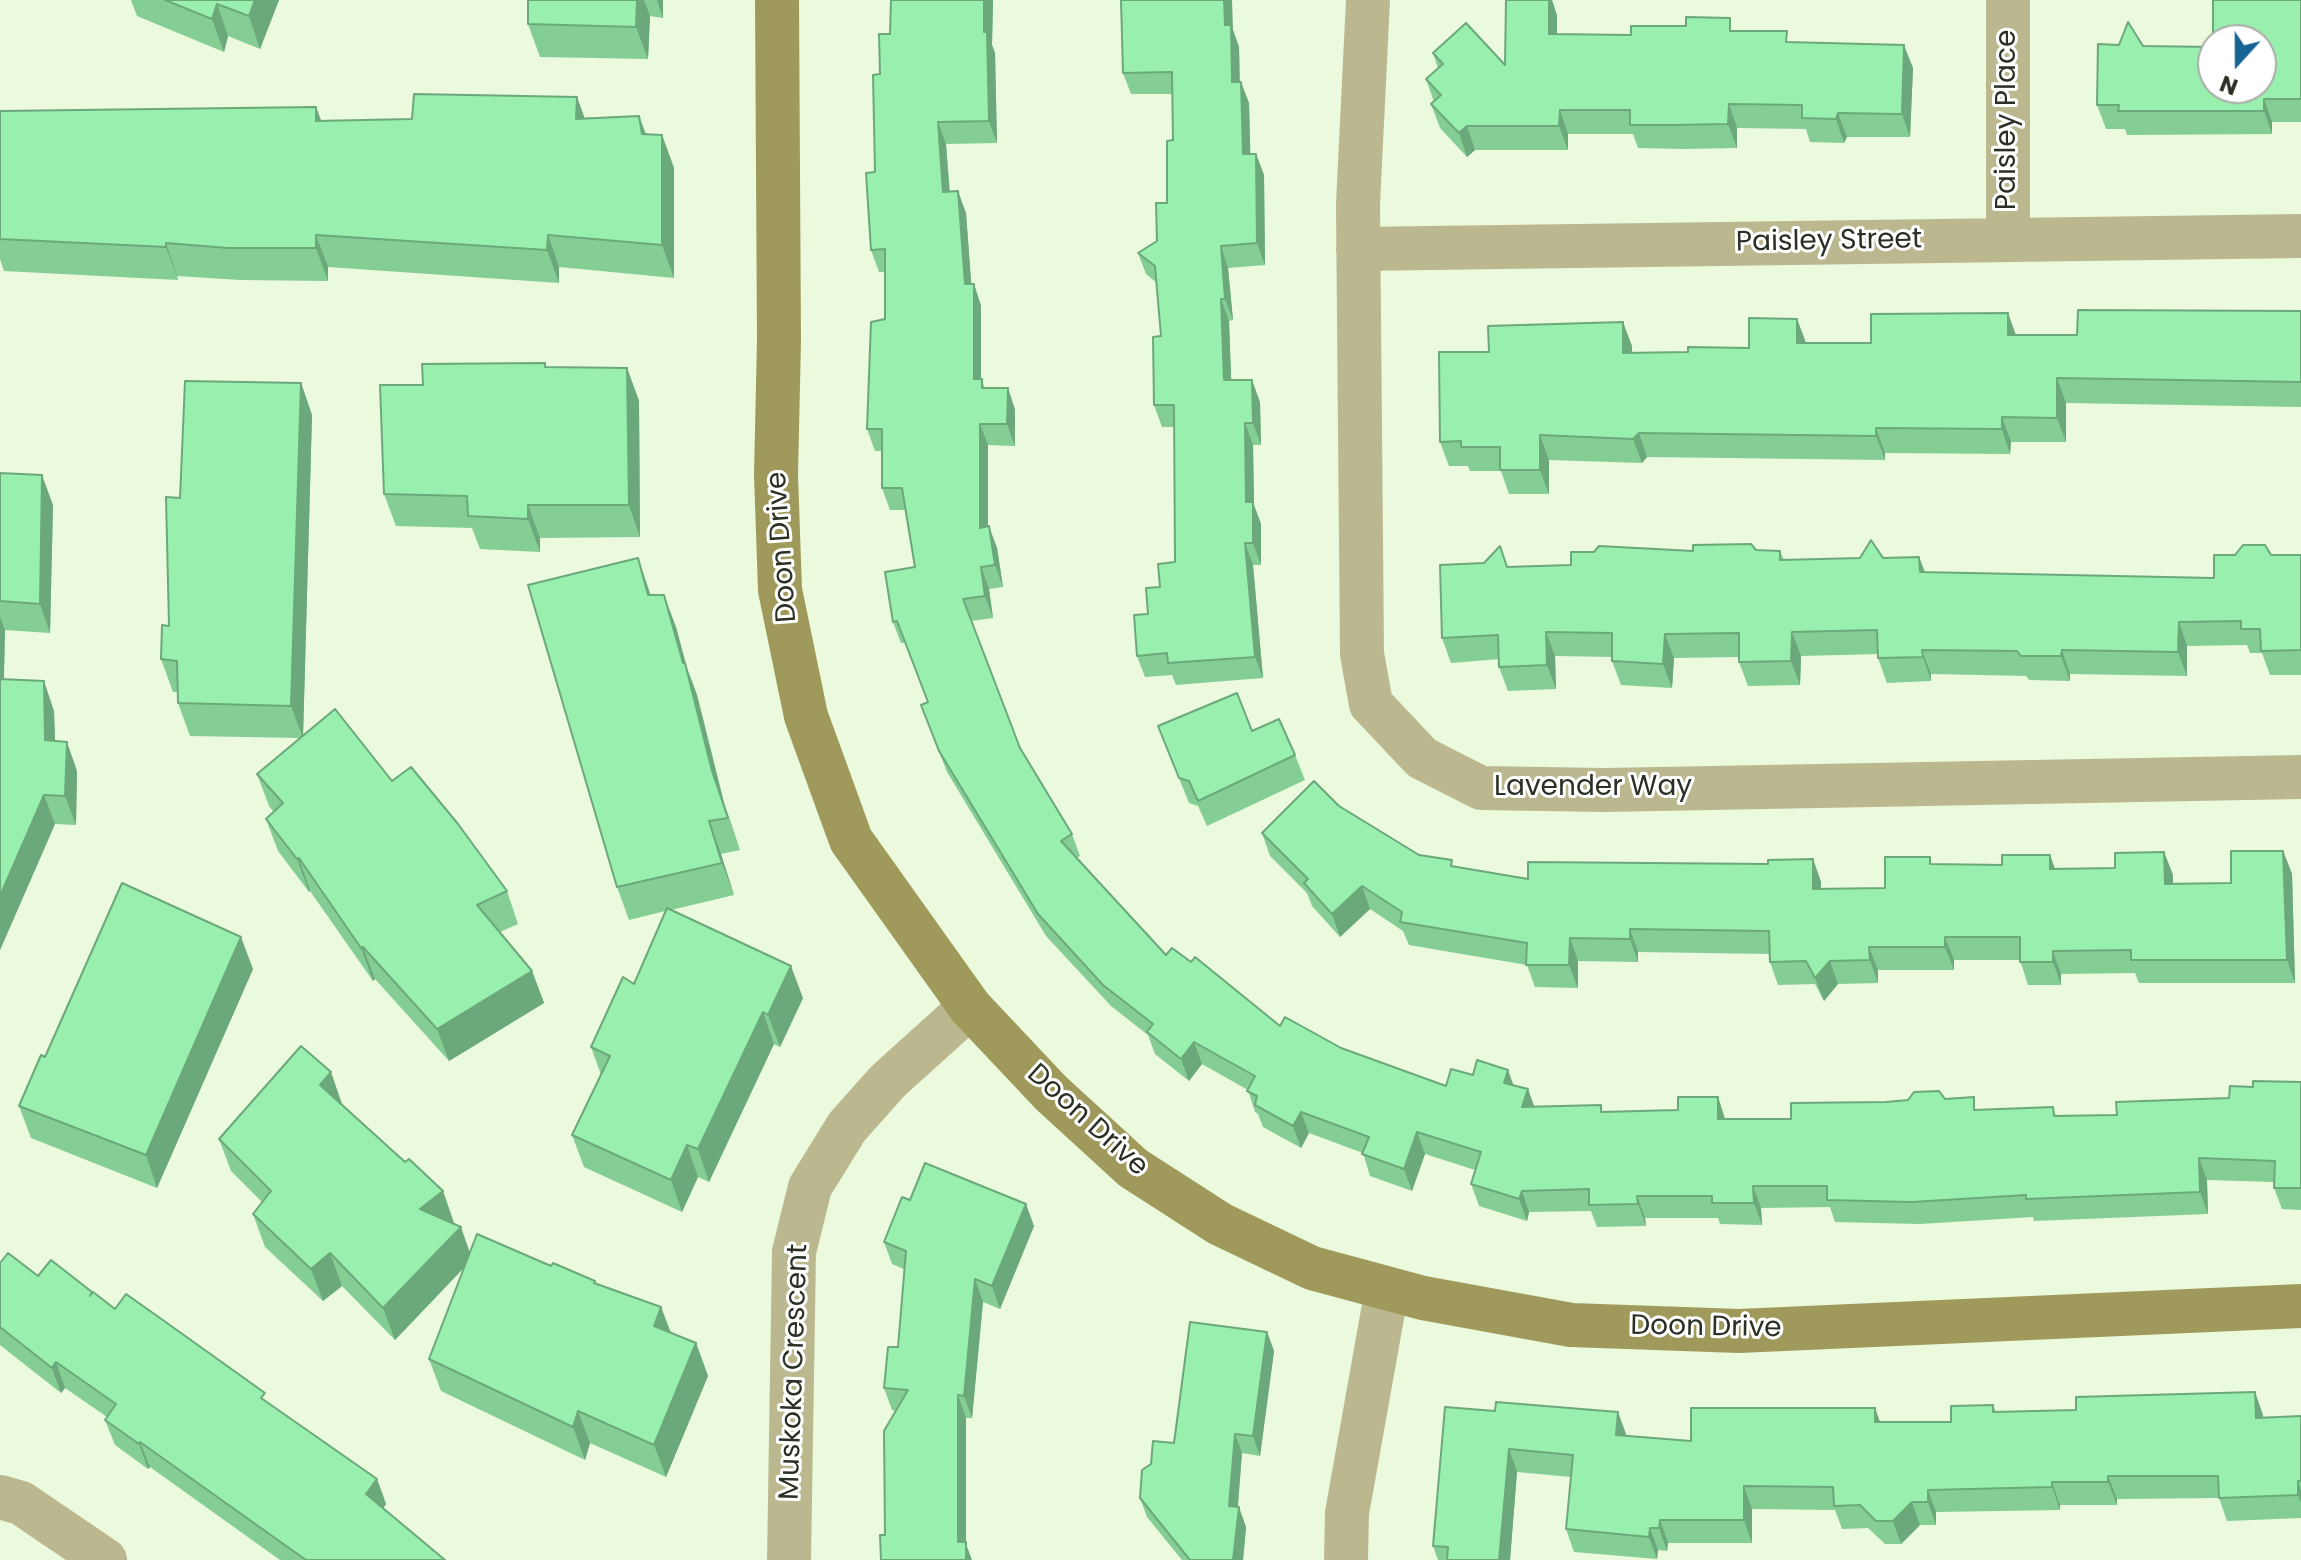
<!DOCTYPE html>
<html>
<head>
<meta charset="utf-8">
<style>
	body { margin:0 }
	#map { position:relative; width:2301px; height:1560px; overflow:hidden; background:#ebf9dc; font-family:Poppins,sans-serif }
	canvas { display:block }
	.north { position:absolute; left:2197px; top:24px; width:80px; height:80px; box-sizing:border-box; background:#fff; border:2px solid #aaaca8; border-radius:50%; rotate:201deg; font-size:22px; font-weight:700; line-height:32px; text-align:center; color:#2b3025 }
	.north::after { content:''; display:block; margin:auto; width:28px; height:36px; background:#176396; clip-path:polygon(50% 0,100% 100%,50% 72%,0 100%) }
</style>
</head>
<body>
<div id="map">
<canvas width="2301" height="1560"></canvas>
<div class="north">N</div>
</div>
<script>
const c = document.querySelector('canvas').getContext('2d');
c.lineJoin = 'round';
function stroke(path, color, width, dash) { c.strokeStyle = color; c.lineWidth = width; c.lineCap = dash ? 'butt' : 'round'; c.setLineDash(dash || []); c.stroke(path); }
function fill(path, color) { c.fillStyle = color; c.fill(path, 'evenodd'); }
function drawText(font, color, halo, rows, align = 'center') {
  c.font = font + ' Poppins,sans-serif'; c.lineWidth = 6; c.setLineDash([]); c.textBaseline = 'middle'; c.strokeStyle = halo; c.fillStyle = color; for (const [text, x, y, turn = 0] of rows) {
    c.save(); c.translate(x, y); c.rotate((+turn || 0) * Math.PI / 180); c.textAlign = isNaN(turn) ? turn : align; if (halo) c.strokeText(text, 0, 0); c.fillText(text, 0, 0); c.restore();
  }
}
const street = new Path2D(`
	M1368,0L1358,204L1362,654L1371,704L1422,758L1481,788L1604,790L2301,777
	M2008,240V0
	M1358,249L2301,236
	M0,1497L21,1503L105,1560
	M789,1560L794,1252L810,1187L847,1127L888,1081L970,1007
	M1346,1560L1347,1513L1387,1289`);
const secondary = new Path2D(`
	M777,0L779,340L776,475L780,590L806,716L851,840L970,1007L1051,1093L1133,1168L1220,1224L1312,1268L1423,1298L1571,1325L1739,1331L2301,1306`);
const wall = new Path2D(`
	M131,0H279L260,49L228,36L224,52L137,16Z
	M528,0H663V18L650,16L648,59L540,57L528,24Z
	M891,0H993L992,45L995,53L997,143L946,144L950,192L966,213L971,284H974L981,306V379L985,388H1008L1015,410V446L988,445V526L997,548L1003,587L989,589L993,618L971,621L1020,748L1072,834L1080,856L1076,858L1166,955L1191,962L1280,1026L1446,1086L1514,1085L1534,1107L1604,1112L1678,1110L1718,1097L1725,1119H1791L1886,1102L1945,1099L1978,1110L2053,1107L2056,1116L2117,1115L2229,1098L2253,1087L2301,1082V1210L2282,1209L2274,1188V1182L2207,1180L2208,1214L2034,1221L2033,1217L1920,1224L1835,1222L1830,1207L1761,1208L1762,1225L1720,1224L1718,1218H1645L1646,1226L1597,1227L1591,1211L1529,1212L1527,1221L1479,1206L1471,1184L1475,1170L1425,1154L1412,1191L1370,1176L1363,1153L1309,1133L1301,1148L1263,1127L1258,1114L1255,1112L1248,1090L1202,1064L1189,1081L1155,1054L1148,1035L1111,1006L1046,936L947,772L921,705L928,702L905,643H901L893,622L915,567L905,510H890L882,488V451H875L867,429L885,319V272H879L871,250L880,74L890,34Z
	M1506,0H1552L1557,16V34L1631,35L1734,31L1913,68L1910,137H1847L1844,143L1810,142L1806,129L1737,128V148L1684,149L1638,148L1633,134H1568V150H1475L1467,157L1440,128L1431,104L1434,102L1426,79L1438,68L1433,53L1505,65Z
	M2301,0V122H2272V134L2127,135L2125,129H2106L2097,105L2143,46L2213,47Z
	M1233,30L1239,47L1240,82L1249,103L1250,154H1256L1264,175L1265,265L1228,268L1233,320L1229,321L1231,380L1260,402L1261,445H1253L1254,505L1261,524V565H1253L1263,678L1176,685L1172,675L1145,677L1137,656L1148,614L1160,587L1175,562L1174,427H1162L1154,405L1161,336L1157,283L1146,274L1138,253L1157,241L1167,203L1173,140V94H1131L1123,73Z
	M577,97L584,118L639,116L646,135H662L674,168V278L559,267V283L328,267V281L240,280L177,276L178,280L4,271L0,259V111L316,107L321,121L412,119Z
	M2301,311V407L2066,403V442H2011L2010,454L1885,453V460L1647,457L1642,463L1549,460V494H1509L1501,471H1470L1468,466H1449L1440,442L1489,352L1632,346V353L1688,352L1749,348L1797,319L1806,343H1871L2016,335H2077Z
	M545,363L546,367L627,368L639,401L640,537L540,538V552L480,549L472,528L396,526L384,494L423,385Z
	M301,383L312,415L303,735L392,781L507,891L518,924L500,932L532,971L544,1003L449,1061L375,979L373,981L310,891L309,892L278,851L266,819L274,812L269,806L257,774L300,738L190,736L178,703V692H173L161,659L169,626L180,498Z
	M0,473L53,505L50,633L5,630L4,679L54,711L55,741L77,771L76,825L55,824L0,950Z
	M1693,551H1780L1784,560L1919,557L1925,572L2214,578L2271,555H2301V675H2270L2262,653H2250L2247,645L2187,646V676L2070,674V681L2029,680L2026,676L1931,674V681L1887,683L1878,658V654L1801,656L1800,685L1748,686L1739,662V657L1674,658L1672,688L1621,685L1612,661V657L1555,656L1556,689L1508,691L1499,667V659L1451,663L1442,638L1507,567L1571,565L1594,552Z
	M651,595L676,627L685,663L697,695L724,803L740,850L721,854L734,895L671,910L803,998L780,1047L774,1044L709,1182L698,1177L682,1212L584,1167L572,1135L601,1075L591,1047L634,984L665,911L629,920L617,887Z
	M1158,726L1252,731L1295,755L1305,780L1207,826L1198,806L1189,803Z
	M1339,806L1419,855L1454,867L1528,879L1768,864L1813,859L1821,882V888H1885L1932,864L2002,865L2050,855L2055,869L2115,868L2164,852L2173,875V884L2231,883L2283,851L2292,874L2295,983H2139L2135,973L2061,974V985H2028L2020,960H1954V970H1878V983L1838,984L1824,1001L1815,984L1778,985L1770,962V954L1638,952V962L1578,961V988L1535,987L1527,965L1409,945L1403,931L1370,909L1340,937L1312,906L1307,893L1270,856L1262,833Z
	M253,969L157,1188L31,1138L19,1106L45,1057Z
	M342,1104L405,1162L443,1191L454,1224L470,1252L551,1266L595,1281L596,1284L661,1307L671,1333L696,1343L708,1376L666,1477L590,1443L585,1460L441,1391L429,1359L464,1268L395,1340L342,1286L323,1301L265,1247L253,1214L262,1202L231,1171L219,1139Z
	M910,1200L1034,1226L1000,1309L983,1302L972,1418H966V1544L885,1535L896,1411L892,1410L884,1388L898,1347L904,1269L892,1264L884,1242Z
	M0,1263L92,1293L115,1309L268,1403L377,1479L386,1504L383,1508L445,1560H280L150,1467L148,1469L115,1445L105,1420L107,1417L65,1388L61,1393L0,1345Z
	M1267,1332L1274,1351L1260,1456L1242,1453L1238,1507L1246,1527L1243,1560H1182L1147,1517L1140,1498L1151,1464L1174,1443Z
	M2255,1392L2263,1418L2301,1416V1518L2227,1521L2219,1498L2117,1499V1505H2060V1510L1936,1512V1525H1920L1901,1544H1885L1868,1528L1842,1529L1835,1510L1752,1509V1543H1668L1667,1551L1658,1550L1657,1559L1574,1552L1566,1529L1571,1477L1517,1472L1510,1560H1438L1433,1546L1445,1407L1626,1434V1436L1691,1441L1875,1408L1880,1422H1951L1993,1405L1996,1412L2076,1410Z`);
const shadedWall = new Path2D(`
	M255,0H279L260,49L249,16Z
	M637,0H644L650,16L648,59L636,27Z
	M657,0H663V18Z
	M984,0H993L992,45L995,53L997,143L989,121L984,32Z
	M1224,0H1232L1233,30L1239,47L1240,104L1232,82L1225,25Z
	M1549,0H1552L1557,16V57L1549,34Z
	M217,4L228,36L224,52L212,19Z
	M1904,45L1913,68L1910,137L1902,114Z
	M1241,82L1249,103L1251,176L1243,154Z
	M577,97L589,130L576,119Z
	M2264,99L2272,122V134L2264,111Z
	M1729,104L1737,128V148L1728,124Z
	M316,107L328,139L316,121Z
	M1560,110L1568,134V150L1559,126Z
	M1838,113L1847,137L1844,143L1836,119Z
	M639,116L651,148L642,134Z
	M938,122L946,144L951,214L943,192Z
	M1467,126L1475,150L1467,157L1459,133Z
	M662,135L674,168V278L662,245Z
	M1256,154L1264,175L1265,265L1257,243Z
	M958,191L966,213L973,306L965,284Z
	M316,235L328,267V281L316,248Z
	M548,235L559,267V283L547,250Z
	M166,243L177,276L178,280L166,247Z
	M1221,246L1228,268L1233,320L1225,299Z
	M974,284L981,306V401L974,379Z
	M1221,299L1229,321L1232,402L1224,380Z
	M2008,313L2017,338L2008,335Z
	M1797,319L1806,343H1797Z
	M1623,322L1632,346V377L1623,353Z
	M627,368L639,401L640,537L629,505Z
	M2057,378L2066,403V442L2057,418Z
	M1252,380L1260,402L1261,445L1253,423Z
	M301,383L312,415L303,738L291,706Z
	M1008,388L1015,410V446L1007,424Z
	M2002,417L2011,442L2010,454L2002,429Z
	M1245,423L1253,445L1254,505L1261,524V565L1253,543L1246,502Z
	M980,424L988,445V549L980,528Z
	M1876,428L1885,453V460L1876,436Z
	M1639,433L1647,457L1642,463L1633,439Z
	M1540,435L1549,460V494L1540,470Z
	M42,475L53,505L50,633L40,604Z
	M528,505L540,538V552L528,519Z
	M989,526L997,548L1003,587L995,565Z
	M1245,543L1253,565L1263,678L1255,657Z
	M1919,557L1928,581L1920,572Z
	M638,558L649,590L660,628L648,595Z
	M981,567L989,589L993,618L985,596Z
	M664,595L676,627L686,664L685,663L697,695L724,803L740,850L712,771Z
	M0,617L5,630L3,708L0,699Z
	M2179,622L2187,646V676L2178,652Z
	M1546,632L1555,656L1556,689L1547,665Z
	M1792,632L1801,656L1800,685L1791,661Z
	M1665,634L1674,658L1672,688L1663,664Z
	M1922,650L1931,674V681L1923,657Z
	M2062,650L2070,674V681L2061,656Z
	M44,681L54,711L56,769L45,740Z
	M67,742L77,771L76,825L65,796Z
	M44,795L55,824L0,950V896Z
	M709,821L721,854L734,895L722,863Z
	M2283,851L2292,874L2295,983L2287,960Z
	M2164,852L2173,875V907L2165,884Z
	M2050,855L2058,878L2050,869Z
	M299,858L310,891L309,892L297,859Z
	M1813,859L1821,882V911L1813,889Z
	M1362,886L1370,909L1340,937L1332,914Z
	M1630,929L1638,952V962L1630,939Z
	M241,937L253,969L157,1188L146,1155Z
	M1945,937L1954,960V970L1945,947Z
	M1570,938L1578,961V988L1569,965Z
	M363,947L375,979L373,981L361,948Z
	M1869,947L1878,970V983L1870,960Z
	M2053,951L2061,974V985L2053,962Z
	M1830,961L1838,984L1824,1001L1815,978Z
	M791,966L803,998L780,1047L768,1015Z
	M532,971L544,1003L449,1061L437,1029Z
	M763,1012L774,1044L709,1182L698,1149Z
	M1194,1042L1202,1064L1189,1081L1181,1059Z
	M1508,1070L1516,1092L1504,1083Z
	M331,1072L342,1104L332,1117L320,1085Z
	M1528,1089L1536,1111L1522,1107Z
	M1718,1097L1725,1119H1718Z
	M1301,1112L1309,1133L1301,1148L1293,1126Z
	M1417,1132L1425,1154L1412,1191L1404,1169Z
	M687,1145L698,1177L682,1212L671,1180Z
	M2199,1158L2207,1180L2208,1214L2200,1192Z
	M1753,1186L1761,1208L1762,1225L1754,1203Z
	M443,1191L454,1223L432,1242L420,1209Z
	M1522,1191L1529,1212L1527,1221L1519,1199Z
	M1637,1196L1645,1218L1646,1226L1638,1204Z
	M1026,1204L1034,1226L1000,1309L992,1286Z
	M461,1227L472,1259L395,1340L383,1308Z
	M330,1253L342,1286L323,1301L311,1269Z
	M975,1279L983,1302L972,1418L964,1396Z
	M661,1307L673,1339L654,1326Z
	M1267,1332L1274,1351L1260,1456L1253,1436Z
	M696,1343L708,1376L666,1477L654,1445Z
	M56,1362L65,1388L61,1393L52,1368Z
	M2255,1392L2263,1415L2264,1441L2256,1418Z
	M958,1395L966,1418V1544L972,1560H965L958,1542Z
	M1875,1408L1883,1431L1875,1422Z
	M578,1411L590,1443L585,1460L573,1427Z
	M1618,1412L1626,1434L1624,1457L1616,1435Z
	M1235,1434L1242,1453L1236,1526L1229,1506Z
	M140,1442L150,1467L148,1469L139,1444Z
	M1509,1449L1517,1472L1510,1560H1499Z
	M2108,1476L2117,1499V1505L2108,1482Z
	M377,1479L386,1504L376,1519L366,1494Z
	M2298,1481L2301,1491V1503L2298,1495Z
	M2052,1482L2060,1505V1510L2052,1487Z
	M1744,1486L1752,1509V1543L1744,1520Z
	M1928,1490L1936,1512V1525L1928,1502Z
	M1912,1502L1920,1525L1901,1544L1893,1521Z
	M1239,1507L1246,1527L1243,1560H1233Z
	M1660,1520L1668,1543L1667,1551L1659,1528Z
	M1650,1528L1658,1550L1657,1559L1649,1537Z`);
const building = new Path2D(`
	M165,0H255L249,16L217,4L212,19Z
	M528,0H637L636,27L528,24Z
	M891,0H984V32H987L989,121L938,122L943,192L958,191L965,284H974V379H982V388H1008L1007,424H980V528L989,526L995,565L981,567L985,596L963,599L1020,748L1072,834L1061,841L1166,955L1172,948L1191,962L1195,957L1280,1026L1285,1017L1341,1048L1446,1086L1451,1069L1473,1075L1477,1060L1508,1070L1504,1083L1528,1089L1522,1107L1601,1105V1112L1678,1110V1097H1718V1119H1791V1103L1886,1102L1908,1100L1914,1092L1939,1091L1945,1099L1974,1097V1110L2053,1107L2054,1116L2117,1115L2116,1102L2229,1098L2230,1086L2253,1087V1081L2301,1082V1188H2274L2275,1161L2199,1158L2200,1192L2026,1199V1195L1912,1202L1827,1200V1186H1753L1754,1203H1712V1196H1637L1638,1204L1589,1205V1189L1522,1191L1519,1199L1471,1184L1481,1152L1417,1132L1404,1169L1362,1154L1369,1137L1301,1112L1293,1126L1255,1105L1257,1096L1247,1091L1255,1076L1194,1042L1181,1059L1147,1032L1153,1024L1103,985L1038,914L939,751L921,705L928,702L897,621L893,622L885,572L915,567L902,488H882V429H867L871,322L885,319V249L871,250L866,173L875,172L873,75L880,74L879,34H890Z
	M1121,0H1224L1225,25H1231L1232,82H1241L1243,154H1256L1257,243L1221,246L1225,299H1221L1224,380H1252L1253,423H1245L1246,502H1253V543H1245L1255,657L1168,663L1167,653L1137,656L1134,615L1148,614L1146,588L1160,587L1158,564L1175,562L1174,405H1154L1153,337L1161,336L1155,266L1138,253L1157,241L1156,203H1167V141L1173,140L1172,72L1123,73Z
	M1506,0H1549V34L1631,35V26H1686V17L1730,18V31H1787L1786,42L1904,45L1902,114L1838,113L1836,119L1802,118V105L1729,104L1728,124L1675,125H1630V110H1560L1559,126H1467L1459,133L1431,104L1441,95L1426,79L1443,64L1433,53L1466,23L1505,65Z
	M2213,0H2301V99H2264V111H2118L2119,105H2097L2098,44L2119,45L2128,22L2143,46L2213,47V88H2261V40H2213Z
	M414,94L577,97L576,119L639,116L642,134L662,135V245L548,235L547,250L316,235V248H228L166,243V247L0,239V111L316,107V121L412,119Z
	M2078,310L2301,311V382L2057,378V418L2002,417V429L1876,428V436L1639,433L1633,439L1540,435V470H1500V447H1461V441L1440,442L1439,352H1489L1488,326L1623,322V353L1688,352V347L1749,348V318L1797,319V343H1871V314L2008,313V335H2077Z
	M545,363V367L627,368L629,505H528V519L468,516L467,496L384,494L380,385H423L422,364Z
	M185,381L301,383L291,706L178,703L177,661L161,659L162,625L169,626L166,497L180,498Z
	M0,473L42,475L40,604L0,601Z
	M1871,540L1883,558L1919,557L1920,572L2214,578V555H2235L2243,545H2265L2271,555H2301V650L2261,651L2260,629H2241V621L2179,622L2178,652L2062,650L2061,656H2021L2017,651L1922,650L1923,657L1878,658L1877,630L1792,632L1791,661L1739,662V633L1665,634L1663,664L1612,661V633L1546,632L1547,665L1499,667L1498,635L1442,638L1440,565L1484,563L1500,546L1507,567L1571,565V552H1594L1599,546L1693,551V545L1751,544L1756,550L1780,551V560L1860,558Z
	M638,558L648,595H664L683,663H685L712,771L728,818L709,821L722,863L617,887L528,585Z
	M0,679L44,681L45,740L67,742L65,796L44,795L0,896Z
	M1237,693L1252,731L1279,719L1295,755L1198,801L1189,781L1179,778L1158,726Z
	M335,709L392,781L411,767L458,824L507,891L477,905L532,971L437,1029L363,947L361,948L299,858L297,859L266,819L283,803L257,774Z
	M1314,781L1339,806L1419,855L1452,860L1451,866L1528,879V862L1768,864V860L1813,859V889L1885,888V857H1930V864L2002,865V855H2050V869L2115,868V853L2164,852L2165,884L2231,883V851H2283L2287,960H2131V950L2053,951V962H2020V937H1945V947H1869L1870,960L1830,961L1815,978L1806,961L1770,962L1769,931L1630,929V939L1570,938L1569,965H1526L1527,943L1400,922L1402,912L1362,886L1332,914L1304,883L1308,879L1262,833Z
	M122,883L241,937L146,1155L19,1106L41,1055L45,1057Z
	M667,908L791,966L768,1015L763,1012L698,1149L687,1145L671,1180L572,1135L610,1056L591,1047L623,977L634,984Z
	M301,1046L331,1072L320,1085L405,1162L409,1159L443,1191L420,1209L461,1227L383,1308L330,1253L311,1269L253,1214L271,1191L219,1139Z
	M925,1163L1026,1204L992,1286L975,1279L964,1396L958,1395V1542H966V1560H881L880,1535H885L884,1431L908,1390L884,1388L888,1347H898L906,1251L884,1242L902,1197L910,1200Z
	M477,1234L551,1266L553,1263L595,1281L594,1283L661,1307L654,1326L696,1343L654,1445L578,1411L573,1427L429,1359Z
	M8,1253L38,1276L51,1260L92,1292L90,1296L93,1292L115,1309L126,1294L167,1323L265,1393L261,1398L377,1479L366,1494L445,1560H306L140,1442L139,1444L105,1420L116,1404L56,1362L52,1368L0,1327V1263Z
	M1190,1322L1267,1332L1253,1436L1235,1434L1229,1506L1239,1507L1233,1560H1190L1140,1498L1142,1470L1151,1464L1153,1441L1174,1443Z
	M2255,1392L2256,1418L2301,1416V1481H2298V1495L2219,1498L2218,1476H2108V1482H2052V1487L1928,1490V1502H1912L1893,1521H1876L1860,1505L1834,1506L1833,1487L1744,1486V1520H1660L1659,1528H1650L1649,1537L1566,1529L1573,1455L1509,1449L1499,1560H1447L1448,1547L1433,1546L1445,1407L1495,1411L1496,1402L1618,1412L1616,1435L1691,1441V1408H1875V1422H1951V1406L1993,1405V1412L2076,1410V1397Z`);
const streetNames = [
	["Paisley Place",2008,120,-90],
	["Paisley Street",1829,242,-1],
	["Doon Drive",783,547,-94],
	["Lavender Way",1593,788],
	["Doon Drive",1087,1121,42],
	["Doon Drive",1706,1328,1],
	["Muskoka Crescent",795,1372,-88]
];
stroke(street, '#bbb88f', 44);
stroke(secondary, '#9f9a5c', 44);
fill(wall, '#84ce96');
fill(shadedWall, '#6ba87a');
fill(building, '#99f0ae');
stroke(building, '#6ba87a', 2);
drawText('28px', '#2b3025', '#fff', streetNames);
</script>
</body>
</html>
